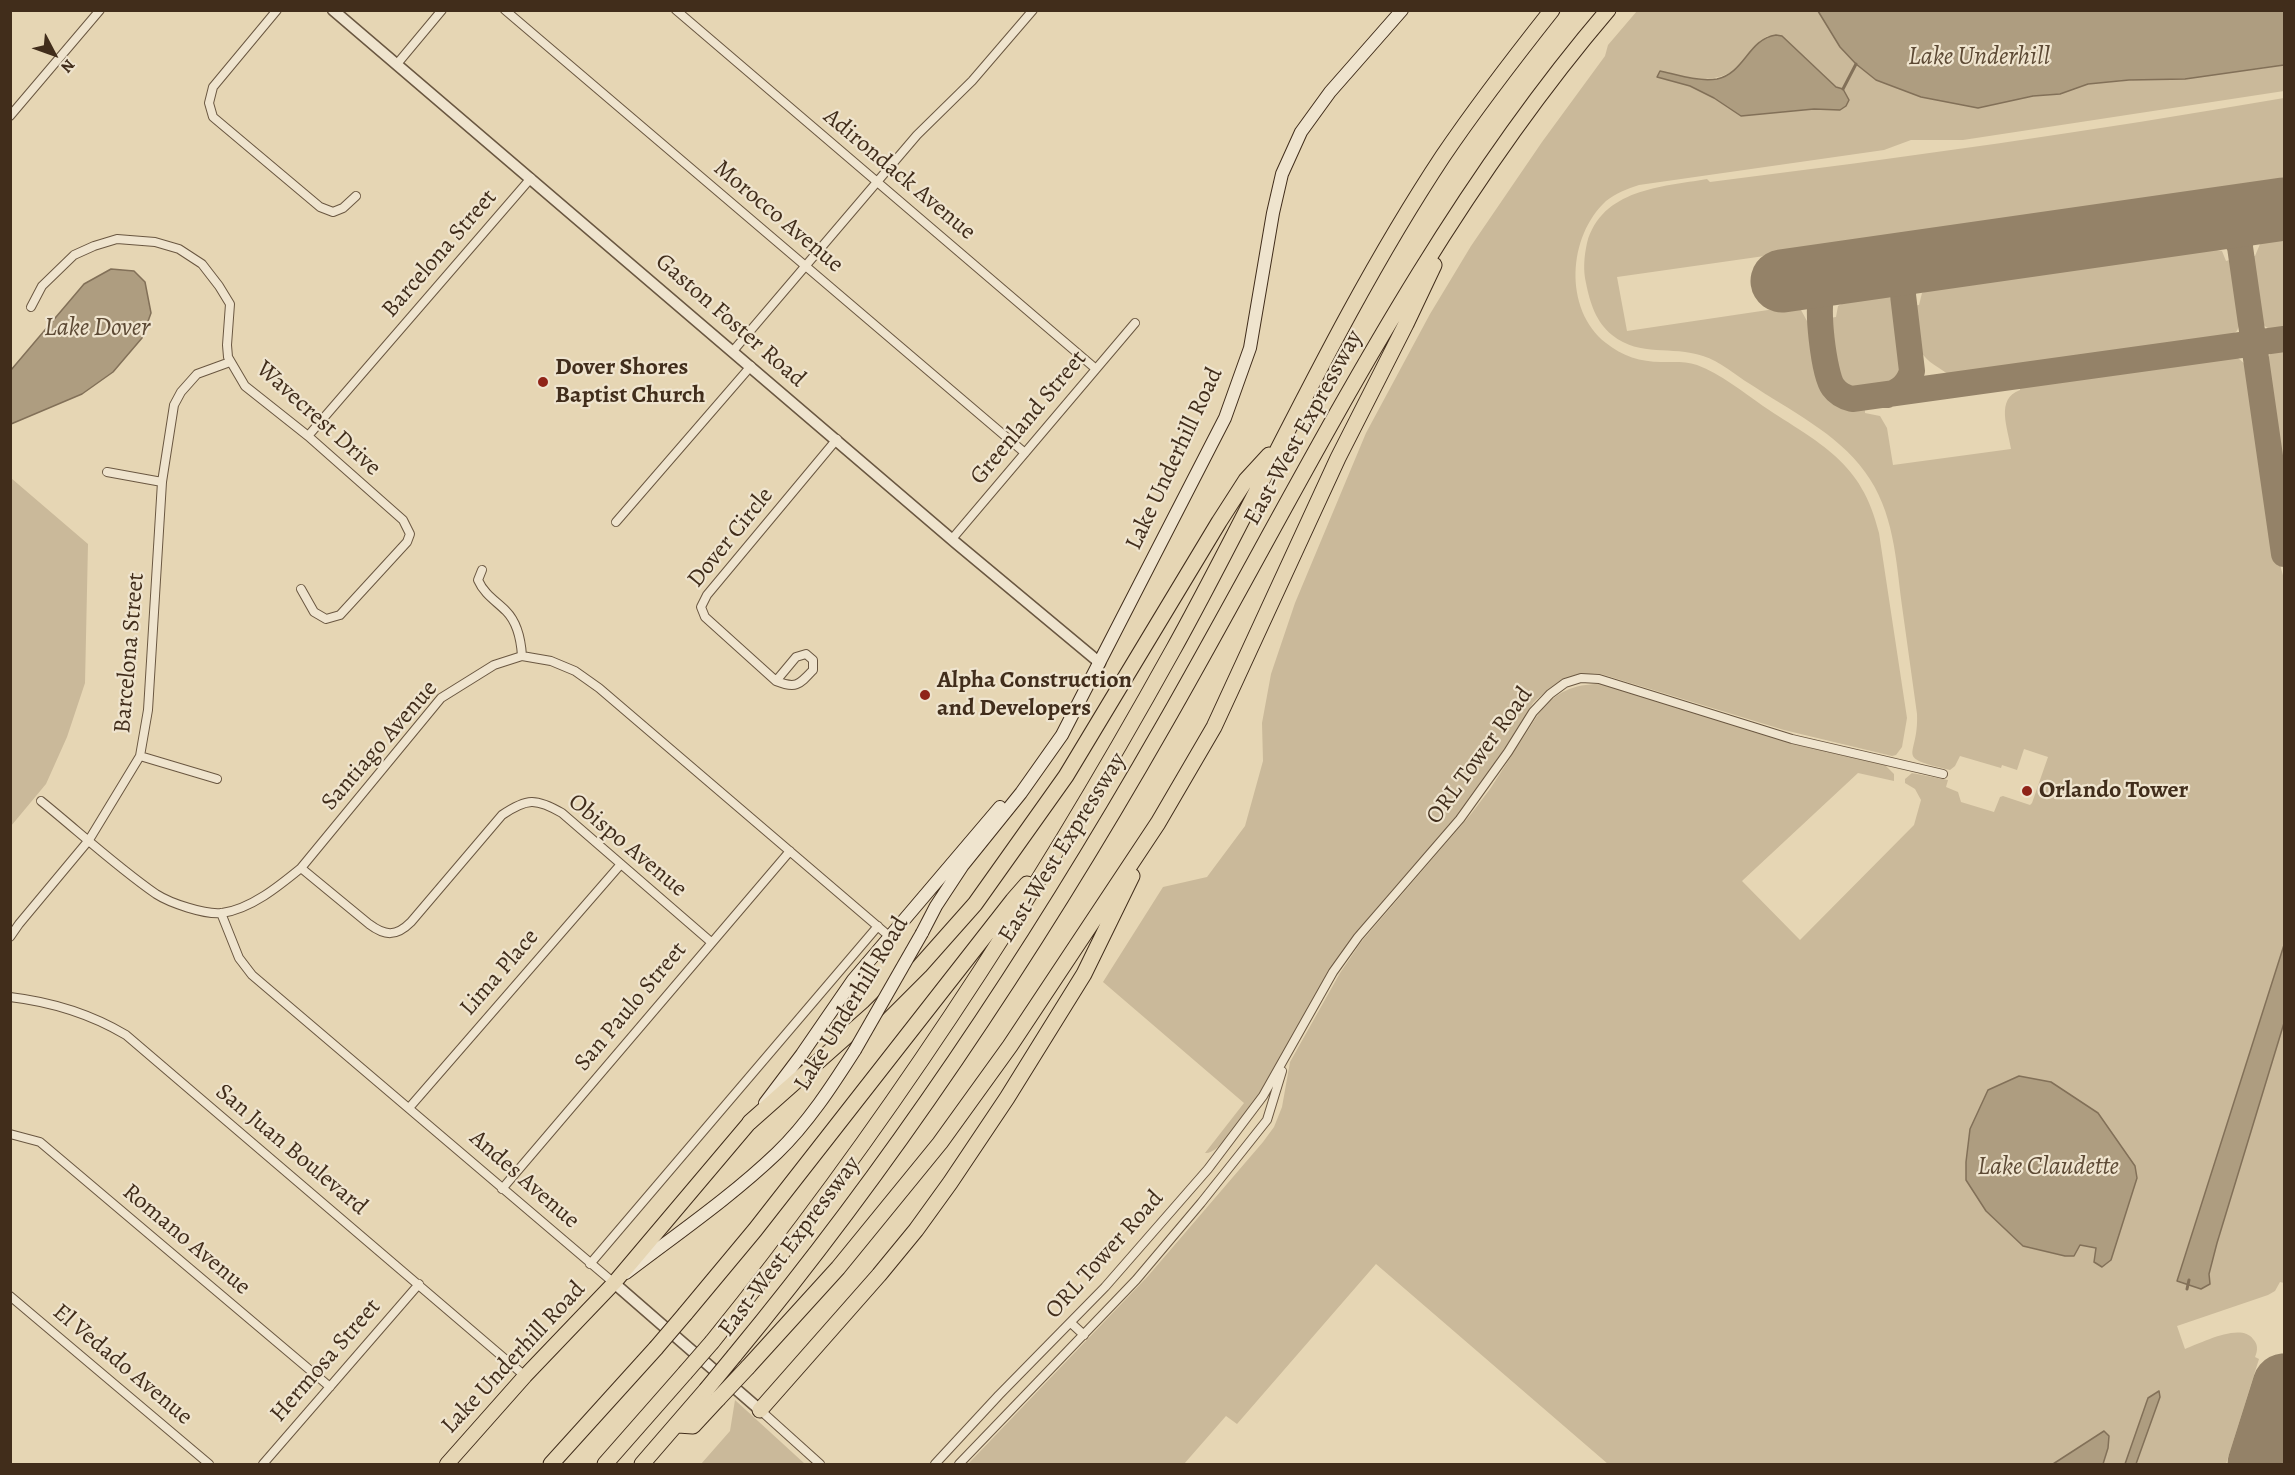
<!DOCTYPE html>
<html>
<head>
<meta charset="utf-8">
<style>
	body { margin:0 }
	#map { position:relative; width:2295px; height:1475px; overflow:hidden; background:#e6d6b4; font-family:Alegreya,serif }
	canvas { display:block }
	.frame { position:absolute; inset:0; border:12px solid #412d1b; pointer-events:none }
	.north { position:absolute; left:24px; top:24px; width:60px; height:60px; -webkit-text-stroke:4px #efe4ce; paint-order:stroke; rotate:131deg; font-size:16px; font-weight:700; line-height:24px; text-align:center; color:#412d1b }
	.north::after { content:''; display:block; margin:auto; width:21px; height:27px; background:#412d1b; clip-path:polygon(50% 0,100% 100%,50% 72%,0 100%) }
</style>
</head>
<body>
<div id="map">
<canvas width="2295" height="1475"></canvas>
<div class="frame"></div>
<div class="north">N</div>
</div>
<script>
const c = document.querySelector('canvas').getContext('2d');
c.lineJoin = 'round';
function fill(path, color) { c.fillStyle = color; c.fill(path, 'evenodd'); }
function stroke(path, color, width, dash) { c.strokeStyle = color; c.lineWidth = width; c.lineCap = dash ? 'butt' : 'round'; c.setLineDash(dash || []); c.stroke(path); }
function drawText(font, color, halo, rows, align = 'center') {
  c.font = font + ' Alegreya,serif'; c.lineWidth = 4.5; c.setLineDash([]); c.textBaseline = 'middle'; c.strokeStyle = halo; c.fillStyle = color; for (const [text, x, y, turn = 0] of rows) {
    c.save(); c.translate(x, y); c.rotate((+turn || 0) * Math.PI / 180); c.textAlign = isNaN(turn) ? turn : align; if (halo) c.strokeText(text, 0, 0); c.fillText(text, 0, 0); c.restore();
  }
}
const green = new Path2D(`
	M1637,11H1818L1876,80L1921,97L1978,108L2033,96L2060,94L2088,84L2259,69L2284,65V91L1963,140H1911L1884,150L1639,185C1627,189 1616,193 1606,201C1568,236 1563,309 1606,343C1622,356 1641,362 1661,362C1673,362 1686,361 1697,365C1721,374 1743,392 1763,406C1820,444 1862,461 1879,533L1907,718L1902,747L1896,755L1892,756L1784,730L1601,674C1572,672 1553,683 1533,703C1510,740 1487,778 1460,812C1411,872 1354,925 1317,993C1303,1018 1231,1157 1205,1153L1244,1103L1103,982L1163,887L1207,877L1245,826L1263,761L1262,723L1271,674L1295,603L1366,433L1430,314L1471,246L1542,142L1605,56L1608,45ZM1768,36H1782L1830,81L1836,87L1840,110L1814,109L1763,114L1714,98L1690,86L1658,77L1661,72C1690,77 1720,88 1743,62C1753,50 1754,43 1768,36Z
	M2284,98V182L1617,277L1627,331L1795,306L1801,310L1807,321L1812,320C1817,357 1813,410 1865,408V413L1880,416L1887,428L1893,465L2011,449C2008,428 1995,399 2020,390V385L2221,356L2237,357L2247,366L2274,543L2284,579V945L2177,1280L2210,1284L2209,1274L2217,1243L2284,1023V1283L2280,1282L2275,1291L2268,1295L2177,1326L2185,1349C2201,1343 2241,1322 2253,1339C2258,1344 2258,1350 2255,1357L2259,1359L2226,1464H2136L2160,1397L2158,1391L2148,1398L2125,1464H2103L2108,1448L2109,1436L2104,1432L2053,1464H1608L1376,1264L1237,1424L1226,1416L1184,1464H968L1148,1276L1263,1142L1274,1127L1282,1107L1290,1062L1340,973L1361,942L1471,814L1490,789L1539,713C1556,691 1576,683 1604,684L1790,743L1885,765L1894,774V781L1858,773L1742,881L1800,940L1914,825L1921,800L1915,789L1905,783V779L1912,773L1948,780L1946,787L1958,792L1961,802L1994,812L2000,797L2003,796L2030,805L2032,803L2048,757L2024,749L2017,770L2002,765L2001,768L1960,756L1955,766L1950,770C1892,756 1919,759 1917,714C1912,678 1907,642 1902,606C1896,560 1894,511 1865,472C1837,433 1789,410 1750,384C1735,375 1720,361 1703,356C1671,345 1641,358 1612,335C1596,322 1590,303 1586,283C1583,270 1584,257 1587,243C1602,189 1661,187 1707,179L1710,182C1902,158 2094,131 2284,98ZM2137,1178L2111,1260L2096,1248L2079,1245L2065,1256L2023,1246Z
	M2284,236V331C2272,331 2264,329 2258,317L2249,256H2255L2260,244Z
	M2206,248L2222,251L2226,261L2233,259L2241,320L2237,331L2227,338L1961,377C1952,377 1946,373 1939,368C1911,351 1916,336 1912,306L1919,305L1922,293L1933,288Z
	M1884,293C1900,299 1902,347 1905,364C1904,383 1892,387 1876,389C1860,391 1847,394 1837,378L1829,318L1836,317L1838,306L1852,298Z
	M2284,347V502L2265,371C2265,357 2272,349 2284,347Z
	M11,478L88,544L85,683L67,737L46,784L11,826Z
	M735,1400L805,1464H701L730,1431Z`);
const water = new Path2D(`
	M1818,11H2284V65L2185,79L2129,80L2088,84L2060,94L2033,96L1978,108L1921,97L1876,80L1856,64L1840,47Z
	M1776,35L1782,36L1836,87L1843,89L1849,100L1846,106L1840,110L1814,109L1741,116L1714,98L1690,86L1657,77L1660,71C1678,75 1699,82 1717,79C1745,73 1748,39 1776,35Z
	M111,269L134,271L145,282L151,313L142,338L113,372L82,394L11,424V370L84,284Z
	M2284,945V1023L2217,1243L2209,1274L2210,1284L2201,1289L2177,1281Z
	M2019,1076L2051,1082L2098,1113L2135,1166L2137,1178L2111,1260L2102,1267L2094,1262L2096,1248L2080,1245L2074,1256H2065L2023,1246L1986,1211L1966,1180V1162L1970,1129L1988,1090Z
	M2159,1391L2160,1397L2136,1464H2125L2148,1398Z
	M2104,1431L2109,1436L2108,1448L2103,1464H2053Z`);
const stream = new Path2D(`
	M1843,89L1856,64
	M2187,1289L2189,1280`);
const taxiway = new Path2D(`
	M2202,221C2221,224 2232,228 2240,247L2284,554
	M2240,247C2240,227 2252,219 2269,211
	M1855,271C1842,275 1830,278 1823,290C1815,303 1824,375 1833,387C1838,394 1844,397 1852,399L2284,339
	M1887,395C1900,391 1908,385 1912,371L1903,295C1903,277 1915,268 1930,260`);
const runway = new Path2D(`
	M1782,281L2284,209
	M2259,1464L2284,1385`);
const minor = new Path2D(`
	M277,10L213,87L209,103L213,117L320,207L333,212L343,208L356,196
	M505,10L1025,453
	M676,10L1096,369
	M397,64L442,10
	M10,116L100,10
	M31,307L42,286L74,255L94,246L117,239L155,242L179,249L202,264L219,286L230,304L227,345L228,357L245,386L308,436L403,520L410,534L407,542L340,615L326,619L314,612L301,589
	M733,351L917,135L972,81L1033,10
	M308,436L531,178
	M107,472L162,482
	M616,522L751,366
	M952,539L1135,323
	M482,570L478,580C484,594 496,601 506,611C518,623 521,640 522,656
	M776,681L796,657L806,654L813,660V670C799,685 796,689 776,681L705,617L701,607L707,595L837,439
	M140,756L217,779
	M41,801C78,831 117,867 156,894C170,903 205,915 222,913C251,909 279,886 301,868L441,698L494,665L522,656L551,661L575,671L599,688L889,936
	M301,868L369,924C385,936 396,937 411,922L502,815C527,798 536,798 562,813L711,942
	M221,913L239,958L252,975L614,1283
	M10,937L19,924L89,840L140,756L148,710L162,482L174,405L181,392L197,374L230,362
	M10,997C52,1002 89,1013 126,1035L525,1376
	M409,1108L621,864
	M10,1134L40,1142L330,1387
	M502,1189L790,851
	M590,1264L878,926
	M10,1296L209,1464
	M1071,1323L1084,1335
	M760,1410L820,1464
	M263,1464L419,1284
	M935,1464L999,1395L1105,1287L1208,1169L1263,1096L1333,972L1358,937L1460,819L1508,752L1533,712L1550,694L1565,683L1581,678L1599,679L1792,739L1943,774
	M959,1464L1136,1280L1201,1203L1267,1120L1282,1071`);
const tertiary = new Path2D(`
	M333,10L956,543L1100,663
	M614,1283L760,1410`);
const secondary = new Path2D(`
	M922,933L936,906L963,865L1021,793L1062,735L1225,418L1250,348L1273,213L1282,174L1301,132L1330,92L1402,10
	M765,1103L802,1054L853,980L1000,807
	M626,1273C677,1234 731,1197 777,1153C808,1123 832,1086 855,1050`);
const primary = new Path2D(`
	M447,1464L525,1376L614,1283L750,1122`);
const motorway = new Path2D(`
	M750,1122L874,1012L920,966L975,904L1066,776L1219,522L1246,480L1269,455
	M685,1314L755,1230L1013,900L1027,884
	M712,1342C886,1127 1039,892 1173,650C1264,486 1339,313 1443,156C1477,106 1514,58 1552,10
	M734,1356C896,1160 1039,944 1165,723C1304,480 1425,224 1608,10
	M748,1367L838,1268L940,1143L1010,1046L1158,823L1214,727L1338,458L1406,324L1434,265
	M760,1410L879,1275L916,1230L950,1183L1007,1098L1084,974L1132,876
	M678,1425L693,1426L718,1399
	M551,1464L656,1348
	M605,1464L685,1373
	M642,1464L706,1390`);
const secondaryBridge = new Path2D(`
	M855,1050L922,933`);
const motorwayBridge = new Path2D(`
	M656,1348L685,1314
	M685,1373L712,1342
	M706,1390L734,1356
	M718,1399L748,1367`);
const markers = [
	[543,382,6,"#8f2418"],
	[925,695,6,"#8f2418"],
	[2027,791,6,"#8f2418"]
];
const streetNames = [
	["Adirondack Avenue",899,175,40],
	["Morocco Avenue",778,217,40],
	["Barcelona Street",440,254,-49],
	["Gaston Foster Road",730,321,41],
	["Greenland Street",1029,418,-50],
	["Wavecrest Drive",318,419,42],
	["East-West Expressway",1304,428,-61],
	["Lake Underhill Road",1175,459,-65],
	["Dover Circle",731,538,-51],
	["Barcelona Street",130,653,-85],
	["Santiago Avenue",380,746,-49],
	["ORL Tower Road",1480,756,-54],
	["Obispo Avenue",627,846,40],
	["East-West Expressway",1063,848,-58],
	["Lima Place",500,973,-49],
	["Lake Underhill Road",852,1004,-59],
	["San Paulo Street",631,1007,-50],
	["San Juan Boulevard",291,1150,40],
	["Andes Avenue",524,1180,41],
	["Romano Avenue",186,1240,40],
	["East-West Expressway",790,1247,-53],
	["ORL Tower Road",1105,1255,-48],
	["Lake Underhill Road",514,1358,-47],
	["Hermosa Street",326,1361,-49],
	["El Vedado Avenue",122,1365,40]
];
const poiNames = [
	["Dover Shores",555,368],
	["Baptist Church",555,396],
	["Alpha Construction",937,681],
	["and Developers",937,709],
	["Orlando Tower",2039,791]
];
const waterNames = [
	["Lake Underhill",1979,58],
	["Lake Dover",97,329],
	["Lake Claudette",2048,1168]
];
fill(green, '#cab99a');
fill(water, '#ae9d80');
stroke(water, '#827058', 1.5);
stroke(stream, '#827058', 3);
stroke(taxiway, '#948268', 26);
stroke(runway, '#948268', 63);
stroke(minor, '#6a5741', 10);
stroke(tertiary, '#6a5741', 13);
stroke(secondary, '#412d1b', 14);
stroke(primary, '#412d1b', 16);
stroke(motorway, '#412d1b', 17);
stroke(minor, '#efe4ce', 8);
stroke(tertiary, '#efe4ce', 10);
stroke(secondary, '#efe4ce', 12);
stroke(primary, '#e6d6b4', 14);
stroke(motorway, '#e6d6b4', 15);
stroke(secondaryBridge, '#412d1b', 14, []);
stroke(motorwayBridge, '#412d1b', 17, []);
stroke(secondaryBridge, '#efe4ce', 12);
stroke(motorwayBridge, '#e6d6b4', 15);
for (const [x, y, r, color] of markers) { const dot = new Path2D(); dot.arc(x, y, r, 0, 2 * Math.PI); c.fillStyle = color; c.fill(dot); stroke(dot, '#efe4ce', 2); }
drawText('24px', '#412d1b', '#efe4ce', streetNames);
drawText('bold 24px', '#412d1b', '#efe4ce', poiNames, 'left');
drawText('italic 26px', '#5c4934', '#efe4ce', waterNames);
</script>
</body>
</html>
